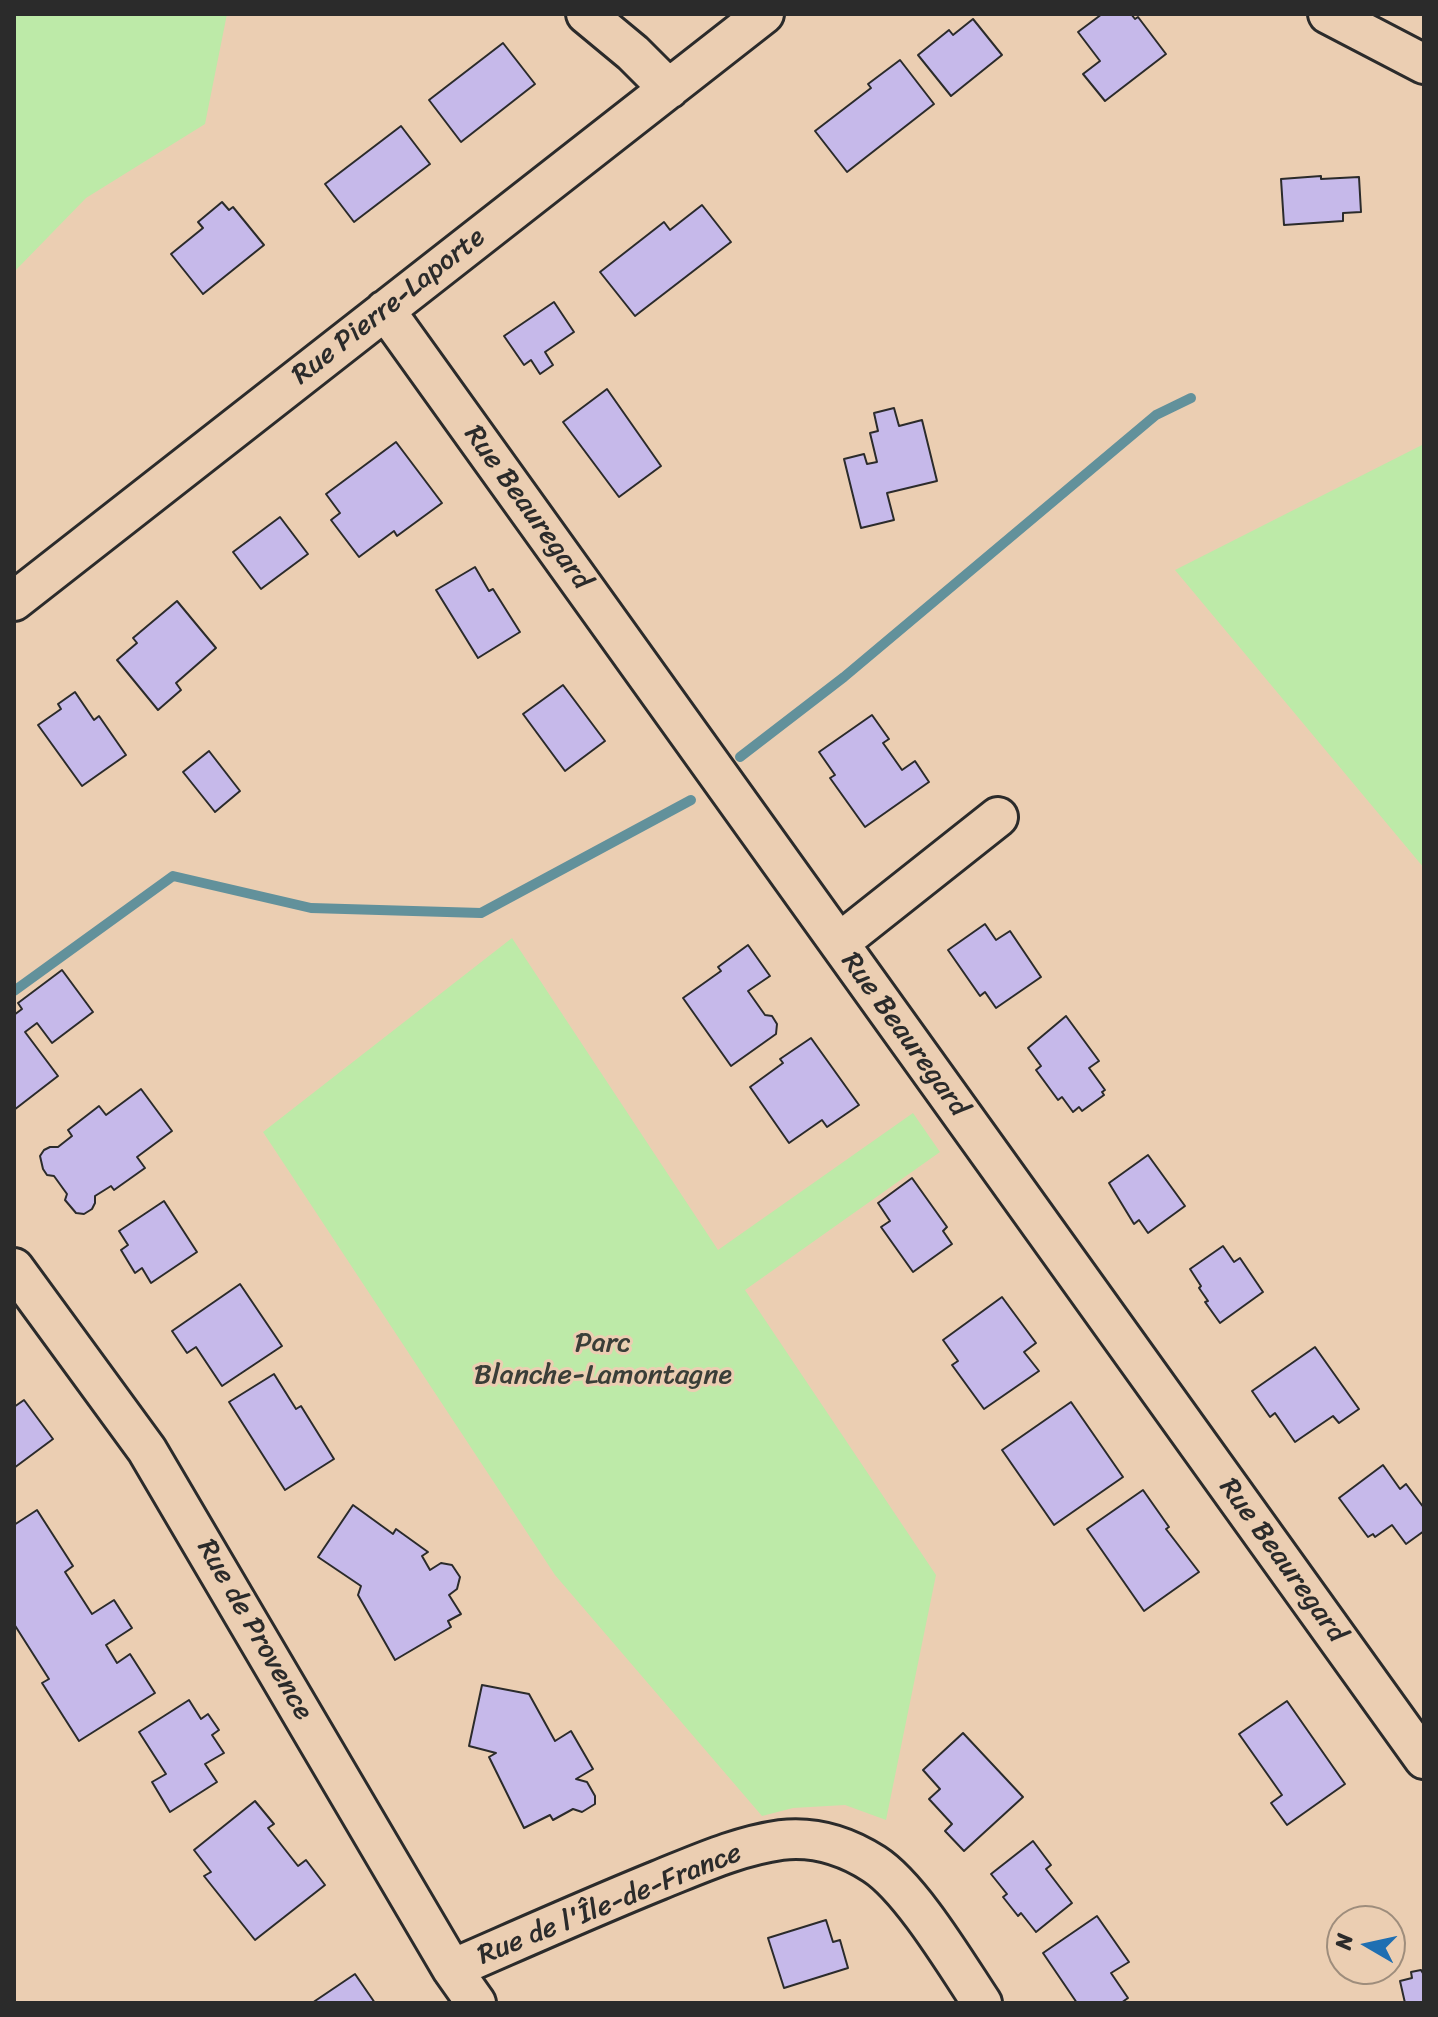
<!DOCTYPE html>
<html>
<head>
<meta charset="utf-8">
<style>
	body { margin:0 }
	#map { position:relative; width:1438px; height:2017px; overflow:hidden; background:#ebceb2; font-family:Sriracha,sans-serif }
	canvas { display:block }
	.frame { position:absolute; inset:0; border:16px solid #2b2b2b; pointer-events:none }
	.north { position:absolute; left:1326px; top:1905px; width:80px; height:80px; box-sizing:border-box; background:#ebceb2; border:2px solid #9e8d7c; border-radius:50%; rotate:279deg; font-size:22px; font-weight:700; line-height:32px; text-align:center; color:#2b2b2b }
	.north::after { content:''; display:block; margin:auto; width:28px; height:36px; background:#1f6fb2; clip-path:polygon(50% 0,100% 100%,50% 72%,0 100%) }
</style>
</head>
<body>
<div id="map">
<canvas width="1438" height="2017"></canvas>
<div class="frame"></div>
<div class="north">N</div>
</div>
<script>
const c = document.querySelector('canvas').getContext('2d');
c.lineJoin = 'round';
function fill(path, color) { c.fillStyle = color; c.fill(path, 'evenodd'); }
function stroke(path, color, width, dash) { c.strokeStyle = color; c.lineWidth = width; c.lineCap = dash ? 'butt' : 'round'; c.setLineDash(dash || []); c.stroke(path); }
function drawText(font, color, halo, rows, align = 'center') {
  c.font = font + ' Sriracha,sans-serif'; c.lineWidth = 6; c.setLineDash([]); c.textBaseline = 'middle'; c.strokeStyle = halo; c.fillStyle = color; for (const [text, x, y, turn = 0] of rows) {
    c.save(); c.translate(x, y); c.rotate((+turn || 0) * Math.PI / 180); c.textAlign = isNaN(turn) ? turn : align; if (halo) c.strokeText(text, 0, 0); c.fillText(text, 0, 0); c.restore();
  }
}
const green = new Path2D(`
	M14,14H227L205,124L86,198L14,272Z
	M1424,444V868L1175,570Z
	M512,938L718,1250L913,1113L940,1152L745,1290L936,1575L886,1820L845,1805L793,1808L762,1816L555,1575L263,1132Z`);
const stream = new Path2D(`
	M740,757L844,677L1156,415L1191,398
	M14,991L173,876L311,908L481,913L691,800`);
const building = new Path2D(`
	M1102,14H1131L1135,19L1138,17L1166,54L1105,101L1083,74L1100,61L1078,32Z
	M973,19L1002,55L951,96L918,55L949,30L953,35Z
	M503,43L535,84L461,142L429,100Z
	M900,60L934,104L847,172L815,131L871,88L868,84Z
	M401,126L430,164L354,222L325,184Z
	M1321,176V179L1359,177L1361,212L1343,213V221L1284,225L1281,179Z
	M222,202L229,210L233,207L264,245L203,294L171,254L203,228L198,222Z
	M702,205L731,242L635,316L600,272L664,222L670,230Z
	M554,302L574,332L545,352L553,365L540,374L531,360L524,365L504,336Z
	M607,389L661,466L619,497L563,422Z
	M894,408L899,426L922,420L937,481L887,493L894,520L861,528L844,459L864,454L867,464L877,462L870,433L878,431L874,413Z
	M396,442L442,503L397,536L394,531L359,557L331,520L340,513L326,494Z
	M280,517L308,554L261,589L233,552Z
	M475,567L489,591L493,589L520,632L478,658L436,590Z
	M177,601L216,648L176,683L181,690L158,710L117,660L137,643L133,638Z
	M563,685L605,741L565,771L523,714Z
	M75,692L94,720L99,716L126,755L82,786L38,725L61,709L58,704Z
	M872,715L889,739L883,743L902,770L915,761L929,782L865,827L830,778L835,775L819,752Z
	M209,751L240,791L215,812L183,772Z
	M985,924L996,940L1010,931L1041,977L996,1008L985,992L980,996L948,950Z
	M748,945L770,976L748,991L765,1015L772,1016L777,1024L776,1034L731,1066L683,998L721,971L718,967Z
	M62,970L93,1012L52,1043L37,1023L25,1032L58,1076L14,1110V1015L22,1009L18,1003Z
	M1066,1016L1099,1061L1089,1068L1105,1090L1102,1092L1104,1095L1082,1111L1079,1107L1073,1112L1062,1097L1058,1100L1036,1070L1041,1066L1028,1048Z
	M811,1038L859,1105L827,1127L822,1120L789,1143L750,1087L783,1063L780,1059Z
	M141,1089L172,1131L137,1157L145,1168L114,1190L111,1186L95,1196V1203L92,1209L84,1214L76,1213L65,1200L67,1194L54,1176L47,1175L43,1169L40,1156L44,1150L50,1147H58L72,1136L68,1130L99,1106L106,1115Z
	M1148,1155L1185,1206L1148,1233L1139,1220L1134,1224L1109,1183Z
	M912,1178L947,1227L943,1231L952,1244L913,1272L881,1227L890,1221L878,1203Z
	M164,1201L197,1252L151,1283L142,1268L135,1273L121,1250L128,1245L119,1231Z
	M1223,1246L1234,1262L1240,1258L1263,1292L1220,1323L1205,1302L1208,1301L1199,1288L1201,1286L1190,1269Z
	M240,1284L282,1346L222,1386L196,1347L187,1353L172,1331Z
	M1002,1297L1036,1343L1024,1352L1039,1371L984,1409L952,1365L958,1361L943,1340Z
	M1315,1347L1359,1409L1339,1423L1333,1416L1295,1442L1275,1413L1270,1417L1252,1391Z
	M274,1374L296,1409L301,1406L334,1459L285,1490L229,1402Z
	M24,1400L53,1439L14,1468V1407Z
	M1071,1402L1123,1477L1054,1525L1002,1450Z
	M1383,1465L1400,1489L1406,1484L1424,1508V1531L1406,1544L1392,1525L1375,1537L1373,1534L1368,1537L1339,1498Z
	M1143,1490L1169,1527L1166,1529L1199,1572L1144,1611L1087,1529Z
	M353,1505L393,1534L396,1529L428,1552L422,1556L430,1570L441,1563L452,1565L460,1577L457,1589L449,1595L461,1614L448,1621L451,1627L395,1660L358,1595L361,1586L318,1557Z
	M37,1510L73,1566L65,1572L92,1614L114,1600L132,1628L106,1645L117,1663L130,1654L155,1693L79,1741L42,1683L49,1679L14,1624V1525Z
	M482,1685L529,1694L555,1741L571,1731L593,1769L576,1779L587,1782L595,1796V1804L582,1812L573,1809L553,1820L550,1815L524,1828L489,1757L496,1753L469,1746Z
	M189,1700L201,1719L208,1714L219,1730L212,1735L224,1753L205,1764L217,1782L170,1812L152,1782L166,1774L139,1732Z
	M1287,1701L1345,1784L1287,1825L1271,1803L1282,1795L1239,1734Z
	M963,1733L1023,1797L964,1851L945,1831L952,1824L929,1799L940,1789L923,1770Z
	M255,1801L274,1824L268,1828L298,1866L306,1860L325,1885L255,1940L204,1876L211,1872L194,1850Z
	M1033,1841L1051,1865L1046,1869L1072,1903L1036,1932L1021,1913L1018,1916L1003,1897L1007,1894L991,1874Z
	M1097,1916L1129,1962L1111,1973L1128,1998L1121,2003H1077L1043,1953Z
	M826,1920L833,1942L840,1940L848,1968L784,1988L768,1938Z
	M1421,1970L1424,1975V2003H1405L1400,1981L1412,1978L1411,1972Z
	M355,1974L375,2003H312Z`);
const minor = new Path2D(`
	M586,14L633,53L669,89
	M1328,14L1424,64
	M385,310L1424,1759
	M14,601L764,14
	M839,943L998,817
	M14,1268L147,1450L452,1969L476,2003
	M452,1969C521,1939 590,1908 659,1880C699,1864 738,1846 781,1840C815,1836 846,1846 874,1864C911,1888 956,1964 982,2003`);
const streetNames = [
	["Rue Pierre-Laporte",389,307,-38],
	["Rue Beauregard",527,508,54],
	["Rue Beauregard",904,1035,54],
	["Rue Beauregard",1282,1561,54],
	["Rue de Provence",254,1630,60],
	["Rue de l'Île-de-France",610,1905,-22]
];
const parkNames = [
	["Parc",603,1344],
	["Blanche-Lamontagne",603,1376]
];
fill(green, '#bdeaa8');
stroke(stream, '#62919b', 10);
fill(building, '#c6b9ea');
stroke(building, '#2b2b2b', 2);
stroke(minor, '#2b2b2b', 44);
stroke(minor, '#ebceb2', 38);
drawText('28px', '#2b2b2b', '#ebceb2', streetNames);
drawText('28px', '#3a3e38', '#ebceb2', parkNames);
</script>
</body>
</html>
